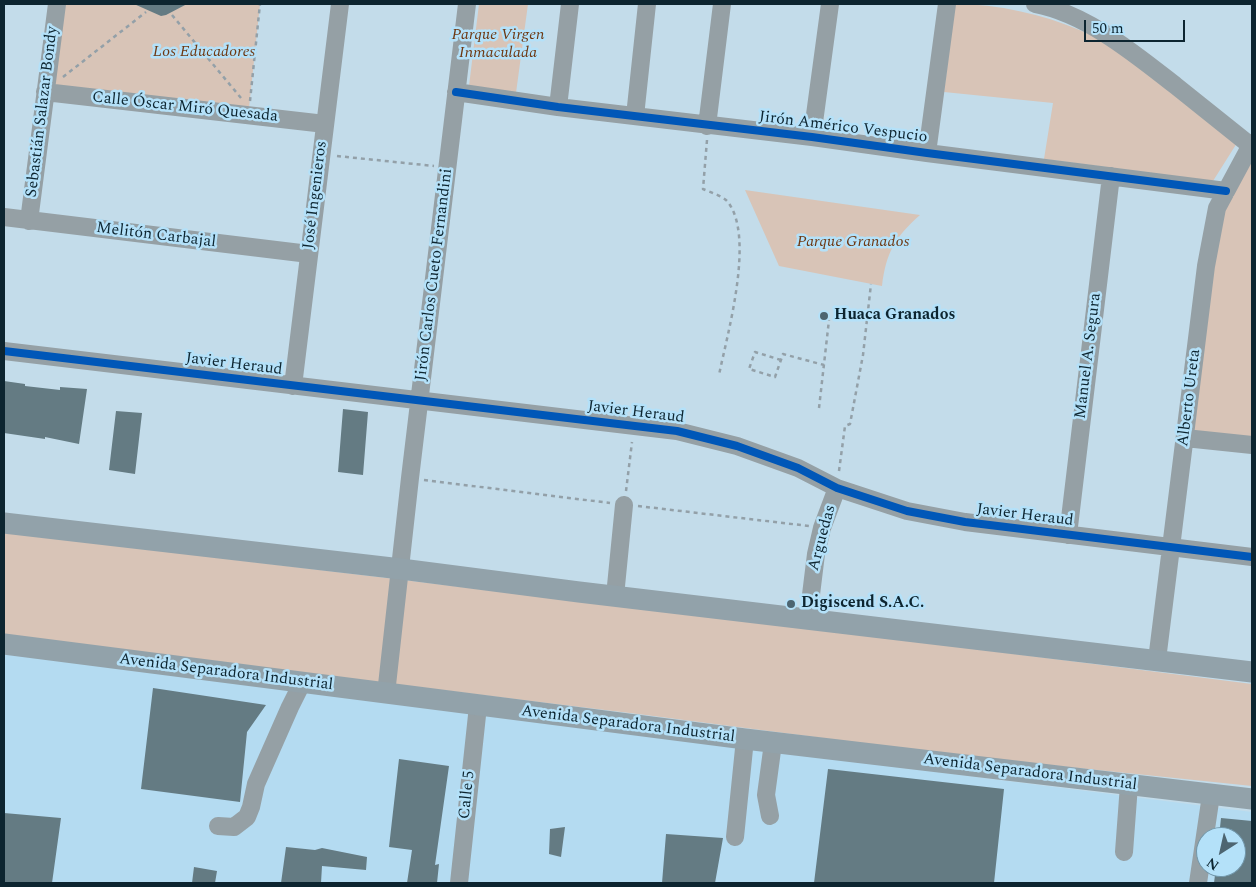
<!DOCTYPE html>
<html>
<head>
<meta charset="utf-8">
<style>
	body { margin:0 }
	#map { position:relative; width:1256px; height:887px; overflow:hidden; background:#c3dcea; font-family:Spectral,serif }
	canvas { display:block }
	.frame { position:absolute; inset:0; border:5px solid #0d2530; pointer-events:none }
	.north { position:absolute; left:1196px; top:827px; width:50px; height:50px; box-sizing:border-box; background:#b4e1f9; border:1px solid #7196a9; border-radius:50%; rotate:215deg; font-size:14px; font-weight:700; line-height:20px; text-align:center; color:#0d2530 }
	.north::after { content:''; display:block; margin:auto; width:18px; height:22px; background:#4d6571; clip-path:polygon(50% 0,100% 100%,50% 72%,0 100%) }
	.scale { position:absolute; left:1084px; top:20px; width:101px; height:22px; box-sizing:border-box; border:2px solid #0d2530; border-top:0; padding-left:6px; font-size:15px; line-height:18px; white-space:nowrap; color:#0d2530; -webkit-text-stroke:4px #b4e1f9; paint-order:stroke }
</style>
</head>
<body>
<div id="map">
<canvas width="1256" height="887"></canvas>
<div class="frame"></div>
<div class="north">N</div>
<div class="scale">50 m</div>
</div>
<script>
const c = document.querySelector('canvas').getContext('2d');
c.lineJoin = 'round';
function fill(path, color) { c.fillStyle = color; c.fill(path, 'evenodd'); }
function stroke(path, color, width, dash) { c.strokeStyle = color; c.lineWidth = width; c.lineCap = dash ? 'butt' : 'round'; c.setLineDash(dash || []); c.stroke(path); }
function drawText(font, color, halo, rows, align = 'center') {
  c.font = font + ' Spectral,serif'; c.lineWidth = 5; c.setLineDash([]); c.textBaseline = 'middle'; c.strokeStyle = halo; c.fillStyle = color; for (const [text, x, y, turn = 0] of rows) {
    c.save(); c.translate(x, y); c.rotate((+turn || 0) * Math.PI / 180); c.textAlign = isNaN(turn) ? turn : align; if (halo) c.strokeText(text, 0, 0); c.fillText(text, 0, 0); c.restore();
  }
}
const built = new Path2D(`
	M4,654L1252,812V883H4ZM1206,837H1236V867H1206Z`);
const green = new Path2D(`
	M61,4H260L249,108L52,86Z
	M479,4H528L516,93L469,86Z
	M955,4C998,4 1042,14 1082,31C1099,38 1115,50 1130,61C1167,87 1201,115 1237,143L1213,181L1044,159L1053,103L944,92Z
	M1252,159V439L1193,433L1212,269L1226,206Z
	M745,190L920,215C895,237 886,253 882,286L779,266Z
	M4,532L944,645L1252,684V786L953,755L638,714L4,637Z`);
const building = new Path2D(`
	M134,4H187L166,15L161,16Z
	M4,381L25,384V386L60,390V387L87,389L79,444L45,437V439L4,433Z
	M343,409L368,412L363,475L338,472Z
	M116,411L142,413L135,474L109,470Z
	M153,688L266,705L247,732L240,802L141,789Z
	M399,759L449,766L435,865L439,864L437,883H407L412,850L389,847Z
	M828,769L1004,789L994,883H814Z
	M4,813L61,818L52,883H4Z
	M1221,818L1252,821V883H1214L1216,867H1236V837H1219Z
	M565,827L561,857L549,854L550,829Z
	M666,834L723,838L715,883H662Z
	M286,847L315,850L322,848L367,857L366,870L322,866L321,883H281Z
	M194,867L217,871L215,883H192Z`);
const path = new Path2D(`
	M172,15L241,98
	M63,77L146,12
	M250,101L260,4
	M707,140L703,189C710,192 722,196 727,201C756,235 727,335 719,375
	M337,156L434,166
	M781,360L755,352L749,369L775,377L783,354L824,365
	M819,408L829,320
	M839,471L845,426L850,424L863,355L871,284
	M424,480L610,503
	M626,491L632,442
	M638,506L809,526`);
const minor = new Path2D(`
	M1035,4C1087,14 1135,54 1176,86C1201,106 1226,126 1251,146
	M45,92L325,124
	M456,92L558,107L812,137L927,153L1226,191
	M558,107L570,4
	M635,116L647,4
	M707,126L722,4
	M812,137L830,4
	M927,153L947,4
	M4,217L309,254
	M29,221L57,4
	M4,351L677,431L737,446L798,468L837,488L907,511L965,522L1252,557
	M293,386L340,4
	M1185,438L1252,445
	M1068,535L1111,176
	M615,596L624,505
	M808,619L816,554L822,528L837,488
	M1157,660L1206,266L1217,208L1252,143
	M386,694L410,478L467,4
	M770,816L766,795L773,743
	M218,826L234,827L247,817L251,807L256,784L290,707L302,683
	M735,837L745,739
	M1124,852L1129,785
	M459,883L478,706
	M1198,883L1211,795`);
const major = new Path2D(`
	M4,523L401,569L579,592L1252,672
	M4,644L745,739L1252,799`);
const cycleway = new Path2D(`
	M456,92L558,107L812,137L927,153L1226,191
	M4,351L677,431L737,446L798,468L837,488L907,511L965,522L1252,557`);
const markers = [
	[824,316,5,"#4d6571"],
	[791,604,5,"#4d6571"]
];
const parkNames = [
	["Parque Virgen",498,36],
	["Inmaculada",498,54],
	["Los Educadores",204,53],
	["Parque Granados",853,243]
];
const streetNames = [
	["Calle Óscar Miró Quesada",185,108,6],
	["Sebastián Salazar Bondy",43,112,-83],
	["Jirón Américo Vespucio",843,128,7],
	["José Ingenieros",316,195,-83],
	["Melitón Carbajal",156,236,7],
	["Jirón Carlos Cueto Fernandini",435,275,-83],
	["Manuel A. Segura",1089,356,-83],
	["Javier Heraud",234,365,7],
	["Alberto Ureta",1190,398,-83],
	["Javier Heraud",636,413,7],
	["Javier Heraud",1025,516,7],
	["Arguedas",823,538,-75],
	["Avenida Separadora Industrial",226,673,7],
	["Avenida Separadora Industrial",628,725,7],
	["Avenida Separadora Industrial",1030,773,7],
	["Calle 5",468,795,-84]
];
const poiNames = [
	["Huaca Granados",834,316],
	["Digiscend S.A.C.",801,604]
];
fill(built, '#b4dbf1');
fill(green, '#d8c4b7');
fill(building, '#647b83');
stroke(path, '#93a0a8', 2.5, [4, 4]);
stroke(minor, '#95a0a5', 18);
stroke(major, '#92a2aa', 21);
stroke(cycleway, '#0057b8', 8);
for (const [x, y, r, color] of markers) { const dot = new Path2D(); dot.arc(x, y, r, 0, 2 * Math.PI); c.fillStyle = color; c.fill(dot); stroke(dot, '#b4e1f9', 2); }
drawText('italic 16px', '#6e3812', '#b4e1f9', parkNames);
drawText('16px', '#0d2530', '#b4e1f9', streetNames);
drawText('bold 16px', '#0d2530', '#b4e1f9', poiNames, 'left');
</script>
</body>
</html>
